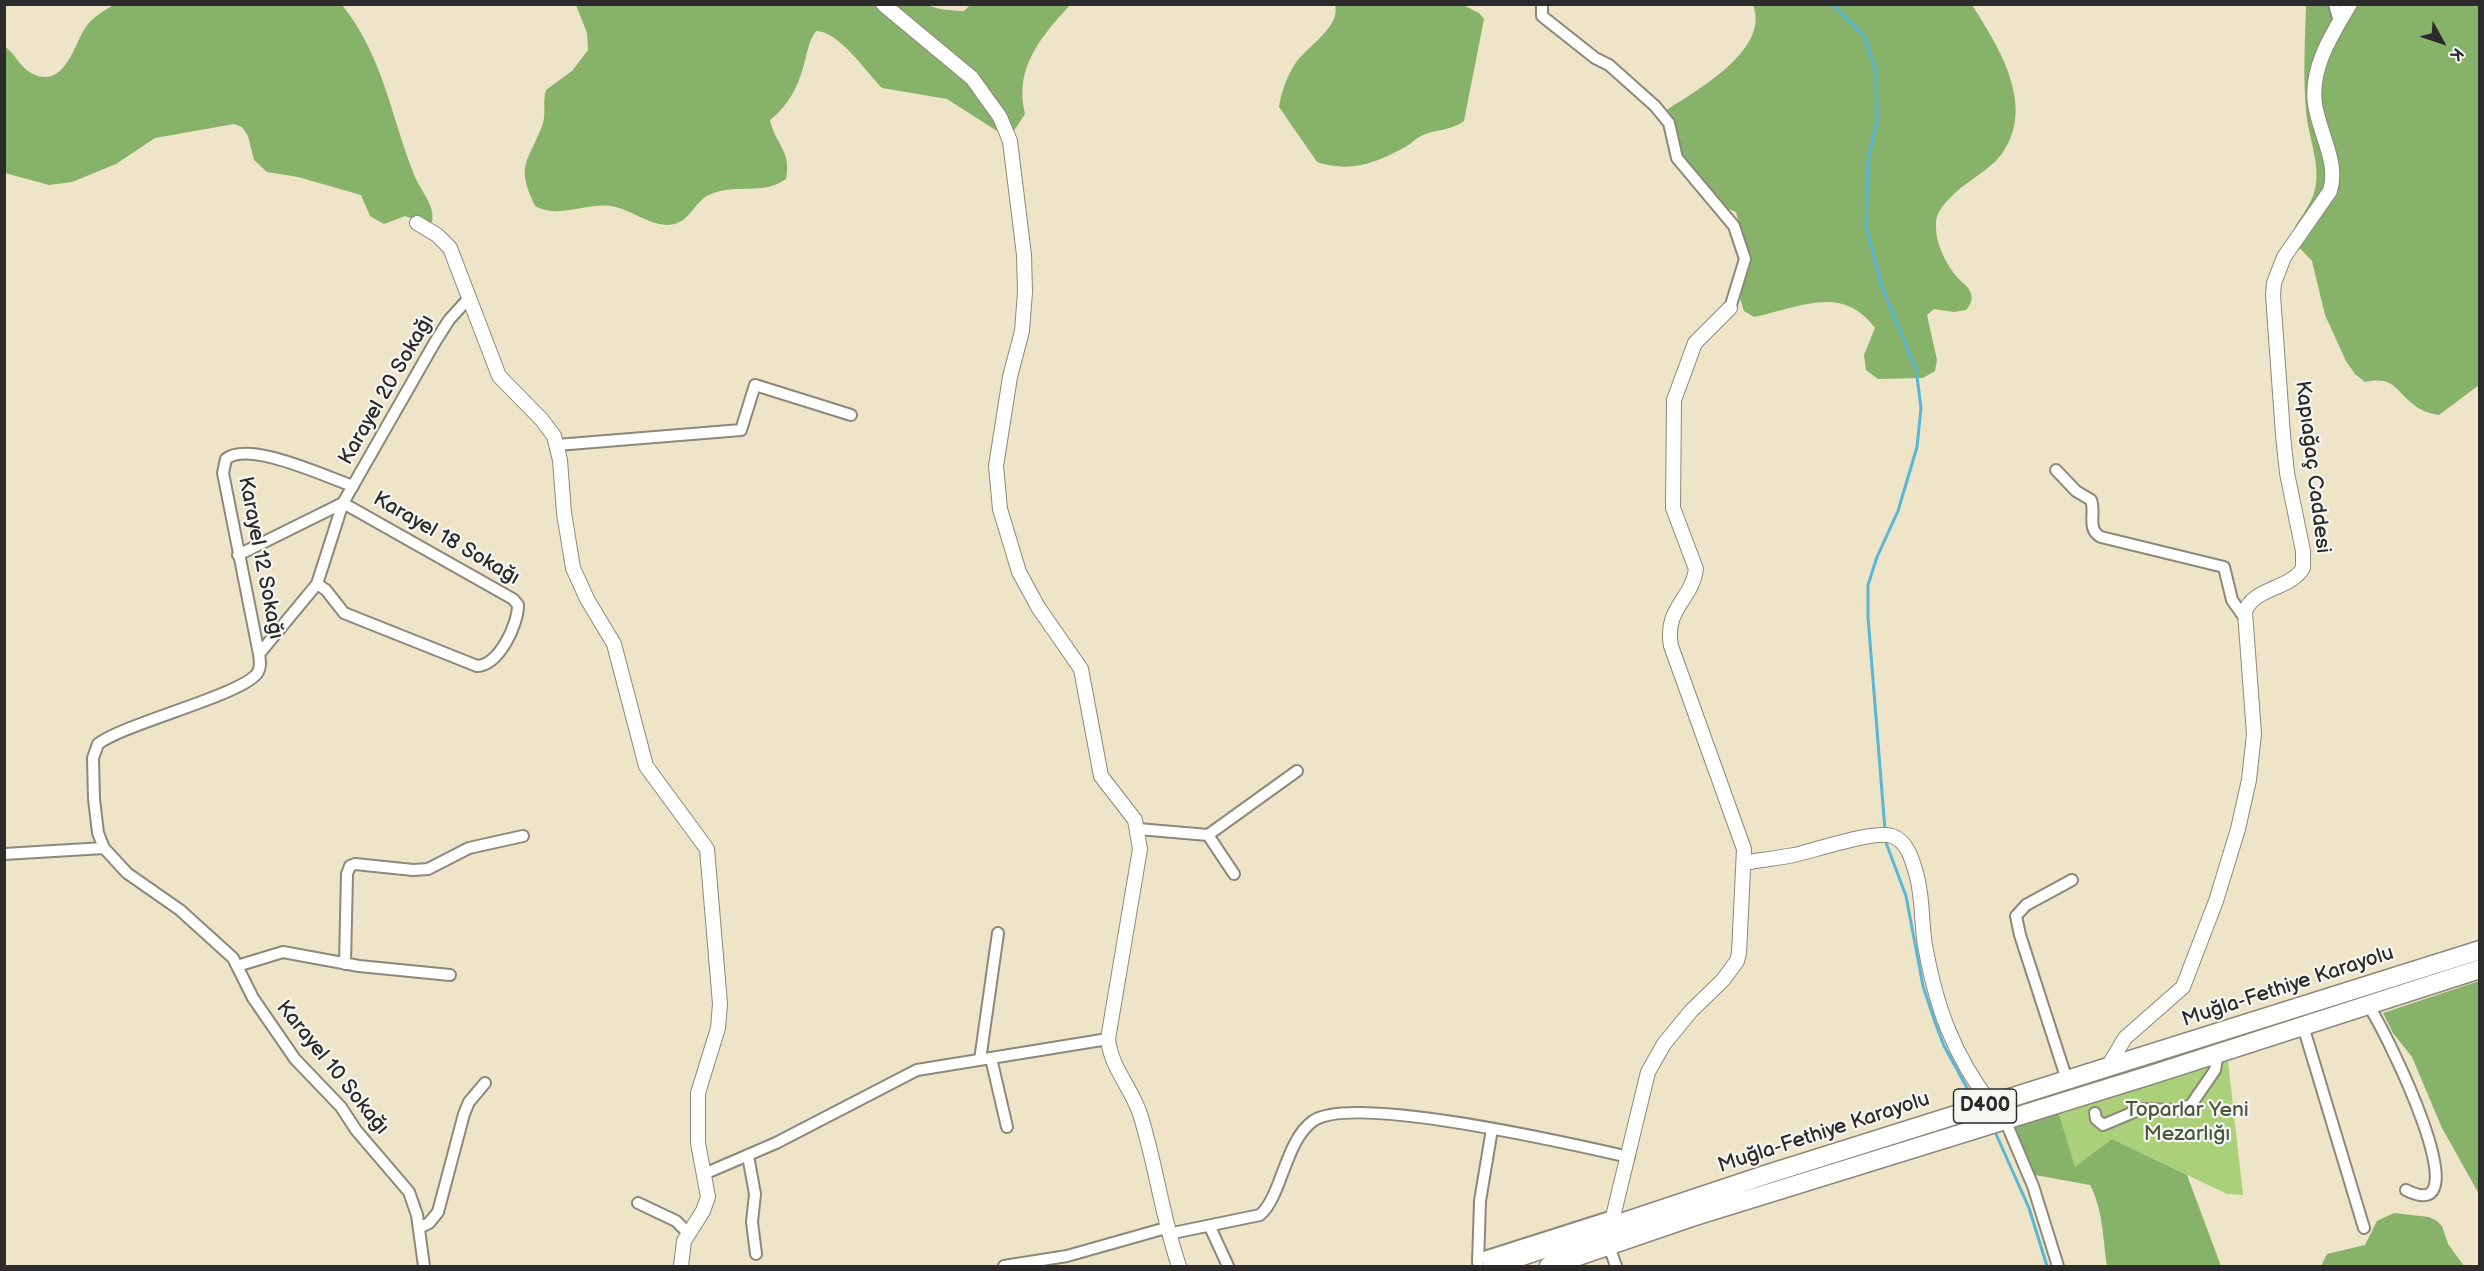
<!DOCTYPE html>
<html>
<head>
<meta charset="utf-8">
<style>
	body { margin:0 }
	#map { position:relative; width:2484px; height:1271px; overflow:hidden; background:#eee4c8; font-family:"Balsamiq Sans",sans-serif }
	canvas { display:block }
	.frame { position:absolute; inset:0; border:6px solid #2b2b2b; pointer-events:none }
	.north { position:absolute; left:2412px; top:12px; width:60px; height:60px; -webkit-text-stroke:4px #f6f6f2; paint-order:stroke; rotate:130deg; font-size:16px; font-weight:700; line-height:24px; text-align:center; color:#2b2b2b }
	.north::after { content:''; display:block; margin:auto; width:21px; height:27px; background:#2b2b2b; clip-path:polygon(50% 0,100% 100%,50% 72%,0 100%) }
</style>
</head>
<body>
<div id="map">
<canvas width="2484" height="1271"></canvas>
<div class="frame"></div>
<div class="north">K</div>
</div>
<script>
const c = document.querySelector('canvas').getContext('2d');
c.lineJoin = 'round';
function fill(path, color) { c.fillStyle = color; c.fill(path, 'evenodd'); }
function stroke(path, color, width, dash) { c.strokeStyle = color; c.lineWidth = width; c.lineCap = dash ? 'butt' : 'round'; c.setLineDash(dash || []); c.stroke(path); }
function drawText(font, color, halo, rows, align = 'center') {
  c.font = font + ' "Balsamiq Sans",sans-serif'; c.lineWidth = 4.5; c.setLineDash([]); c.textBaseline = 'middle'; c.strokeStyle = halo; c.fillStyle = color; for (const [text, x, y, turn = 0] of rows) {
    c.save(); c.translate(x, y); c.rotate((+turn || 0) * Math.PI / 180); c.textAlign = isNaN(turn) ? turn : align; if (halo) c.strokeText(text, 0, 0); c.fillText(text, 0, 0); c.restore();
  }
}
const green = new Path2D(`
	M2228,1061L2243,1195L2227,1194L2112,1139L2075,1168L2059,1114Z`);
const forest = new Path2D(`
	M923,4C938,9 949,11 964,11L970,5H1070C1040,38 1014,68 1025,114L1013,132L997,131L947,99L882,88C867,73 839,31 816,31C808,42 807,55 803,68C797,89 787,107 770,120C775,144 792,151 786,179C763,196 736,183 711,194C693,201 691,224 668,225C649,225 630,209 611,206C585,203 559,219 535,206C515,164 528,163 542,126C547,114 542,102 546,90L572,71L588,50L587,33L576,5Z
	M114,5H342C382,54 391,115 413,172C418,188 436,205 432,222L427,224L405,216L384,224L370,216L361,195L298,177L267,172L254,160L248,136L242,127L234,124L155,138L116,164L72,182L49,185L5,173L4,46C15,53 20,67 31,73C64,91 74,45 85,28C93,17 103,11 114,5Z
	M1335,5H1463L1479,13L1484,19L1464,121C1451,131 1435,129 1421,136C1415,139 1411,144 1405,147C1377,163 1349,173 1317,162L1279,107C1281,93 1287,76 1295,64C1307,46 1341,27 1335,5Z
	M1753,5H1972C1999,47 2037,107 2001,155C1989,170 1969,180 1955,193C1945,203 1935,212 1936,227C1936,244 1946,264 1957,277C1962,283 1969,286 1971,294C1973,301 1970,305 1966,310L1954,312L1934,309L1927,315L1937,360L1935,371L1923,378L1878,379L1866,370L1864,355L1875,328C1842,283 1798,308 1754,317L1744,311L1738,292L1745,247L1736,212L1710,201L1675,163L1665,111C1694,92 1771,50 1753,5Z
	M2306,5H2479V385L2439,415C2429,413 2421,411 2413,404C2394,389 2394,376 2365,382L2355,374L2346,361L2325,315L2312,261L2290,238C2296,220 2311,208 2315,189C2321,163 2308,137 2306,111C2303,76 2305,40 2306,5Z
	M2479,981H2480L2479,1194L2442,1128L2412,1057L2393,1033L2383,1013Z
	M2059,1114L2075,1167L2112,1139L2187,1175L2221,1266H2107C2103,1240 2103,1209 2090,1185L2035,1175L2013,1123L2028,1117Z
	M2394,1213L2429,1217L2437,1221L2442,1226L2448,1244L2464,1266H2321L2327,1254L2365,1245L2377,1221Z`);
const stream = new Path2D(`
	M1832,4L1864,36L1876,71L1877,120L1868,160L1866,227L1882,287L1916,369L1921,408L1917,447L1898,511L1877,557L1868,585V617L1885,830
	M1885,840L1906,896L1923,986L1935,1022L1944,1046L1971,1095
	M1996,1134L2029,1208L2047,1266`);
const minor = new Path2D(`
	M1542,4V16L1595,58L1609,65L1655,106L1669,123L1677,158L1734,226L1745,259L1730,308
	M2334,4L2339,22
	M557,445L741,430L755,385L851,415
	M2056,470L2076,491L2091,500C2096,513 2086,529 2101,537L2224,567L2232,600L2244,617
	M353,486C326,477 249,440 226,459L223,473L259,654C260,661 261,667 258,672C246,694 125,723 98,744L93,758L94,799L98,833L104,848L127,873L180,910L233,958L253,998L295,1059L341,1107L356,1130L409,1192L417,1215L424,1266
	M238,555L343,503
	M317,584L326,590L344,613L477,666C499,665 518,625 518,605L513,599L343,503
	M259,654L317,584L343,503L435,342L449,320L468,299
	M1138,829L1208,835L1297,771
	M1208,835L1234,874
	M4,854L104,848
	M345,964L347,874L350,866L355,864L413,870L428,869L469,848L523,836
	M237,966L283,952L359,966L450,975
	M2368,1005C2386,1031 2484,1230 2406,1190
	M2303,1026L2364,1228
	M991,1058L1007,1127
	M980,1060L998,933
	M2067,1080L2020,935L2016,916L2026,905L2072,880
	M2095,1113L2096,1119L2103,1125L2141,1109L2178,1110L2191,1105L2215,1070L2218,1053
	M2005,1120L2033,1186L2058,1266
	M748,1156L755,1194L752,1222L756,1254
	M704,1174L776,1143L917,1070L1108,1039
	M638,1203L676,1221L688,1233
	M1210,1227L1228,1266
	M419,1228L429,1223L438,1212L464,1114L469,1102L485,1083
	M1168,1234L1260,1215C1282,1196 1285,1141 1313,1121C1352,1093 1576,1145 1629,1157
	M1609,1246L1616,1266
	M1478,1259L1613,1216
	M1478,1263L1480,1201L1492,1129
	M1004,1266L1067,1256L1166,1228`);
const tertiary = new Path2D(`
	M883,4L972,78L1000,117L1010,141L1024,255L1025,292L1022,331L1010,377L996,466L1000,509L1019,572L1038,607L1081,669L1101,776L1135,820L1140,849L1108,1039C1111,1068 1131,1087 1140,1114C1156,1164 1162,1217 1179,1266
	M417,223L437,235L450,248L499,376L542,420L554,436L560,460L564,513L573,568L587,599L614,644L646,766L707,849L720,1004L718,1028L698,1093V1143L708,1197L703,1211L684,1241L681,1266
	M1744,863C1761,860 1778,858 1794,855C1816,850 1874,830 1892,836C1907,841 1912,859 1916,873C1923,896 1921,921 1925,945C1936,1007 1953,1054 1991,1104
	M2107,1068L2125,1038L2183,987L2216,901L2238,829L2249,780L2254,734L2245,612C2253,587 2290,590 2303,568V551L2287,473L2283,435L2273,295L2274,283L2284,257L2330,191C2339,162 2319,133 2315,104C2310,68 2332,34 2350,4
	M1611,1225L1648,1072L1664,1044L1691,1011L1723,980L1737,961L1739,953L1744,849L1671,646C1664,608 1692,600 1696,569L1673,508L1674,400L1695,343L1730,308`);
const trunk = new Path2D(`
	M1492,1266L1768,1174L2480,950
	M1549,1266L1692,1217L2154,1074L2480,969`);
const shields = [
	[1985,1106,63]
];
const shieldNames = [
	["D400",1985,1106]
];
const streetNames = [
	["Karayel 20 Sokağı",387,390,-60],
	["Kapıağaç Caddesi",2312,467,83],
	["Karayel 18 Sokağı",446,539,30],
	["Karayel 12 Sokağı",260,558,79],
	["Muğla-Fethiye Karayolu",2288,987,-18],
	["Karayel 10 Sokağı",332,1068,51],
	["Muğla-Fethiye Karayolu",1824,1133,-18]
];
const parkNames = [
	["Toparlar Yeni",2187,1111],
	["Mezarlığı",2187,1135]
];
fill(green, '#aad07a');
fill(forest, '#87b26a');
stroke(stream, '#58b7d6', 3);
stroke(minor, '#8c887a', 14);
stroke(tertiary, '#8c887a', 16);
stroke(trunk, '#8c887a', 21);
stroke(minor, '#fff', 10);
stroke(tertiary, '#fff', 14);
stroke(trunk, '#fff', 18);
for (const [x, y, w] of shields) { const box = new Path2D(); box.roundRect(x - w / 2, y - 17, w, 34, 4.5); c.fillStyle = '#f6f6f2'; c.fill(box); stroke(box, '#2b2b2b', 1.5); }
drawText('bold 20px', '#2b2b2b', null, shieldNames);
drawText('21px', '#2b2b2b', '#f6f6f2', streetNames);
drawText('21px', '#4b543f', '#f6f6f2', parkNames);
</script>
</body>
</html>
